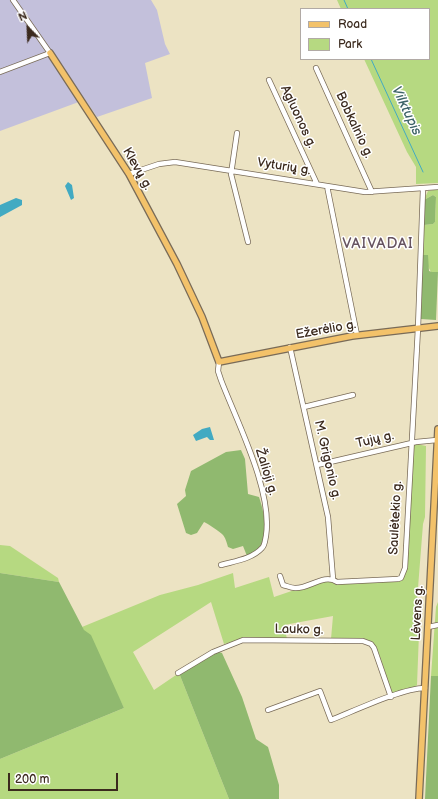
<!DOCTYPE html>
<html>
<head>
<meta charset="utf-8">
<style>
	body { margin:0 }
	#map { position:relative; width:438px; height:799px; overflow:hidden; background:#ece3c3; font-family:"Balsamiq Sans",sans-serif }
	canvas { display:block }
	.legend { position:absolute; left:300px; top:8px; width:130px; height:52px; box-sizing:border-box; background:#fff; border:1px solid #b1aaa5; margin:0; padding:5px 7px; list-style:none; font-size:12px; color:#3b2a1e }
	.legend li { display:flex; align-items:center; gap:8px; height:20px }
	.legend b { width:20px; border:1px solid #b1aaa5 }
	.north { position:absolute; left:8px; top:8px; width:40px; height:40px; -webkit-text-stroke:3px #fff; paint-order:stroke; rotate:336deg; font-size:11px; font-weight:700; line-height:16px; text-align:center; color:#3b2a1e }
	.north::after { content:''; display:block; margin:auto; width:14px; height:18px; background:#3b2a1e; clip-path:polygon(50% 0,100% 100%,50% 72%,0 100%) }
	.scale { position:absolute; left:8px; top:773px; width:110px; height:18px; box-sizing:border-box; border:2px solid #3b2a1e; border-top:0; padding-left:5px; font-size:12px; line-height:14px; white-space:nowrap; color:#3b2a1e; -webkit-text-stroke:3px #fff; paint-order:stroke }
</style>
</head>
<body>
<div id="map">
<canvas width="438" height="799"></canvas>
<ul class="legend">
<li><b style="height:5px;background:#f3c26a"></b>Road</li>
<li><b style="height:11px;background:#b6d981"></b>Park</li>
</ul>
<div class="north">N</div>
<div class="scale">200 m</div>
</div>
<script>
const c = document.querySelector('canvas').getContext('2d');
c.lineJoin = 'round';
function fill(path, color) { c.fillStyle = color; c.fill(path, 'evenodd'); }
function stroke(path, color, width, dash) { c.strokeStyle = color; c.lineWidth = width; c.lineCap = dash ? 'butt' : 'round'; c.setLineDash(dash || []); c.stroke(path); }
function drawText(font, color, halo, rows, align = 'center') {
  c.font = font + ' "Balsamiq Sans",sans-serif'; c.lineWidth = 3; c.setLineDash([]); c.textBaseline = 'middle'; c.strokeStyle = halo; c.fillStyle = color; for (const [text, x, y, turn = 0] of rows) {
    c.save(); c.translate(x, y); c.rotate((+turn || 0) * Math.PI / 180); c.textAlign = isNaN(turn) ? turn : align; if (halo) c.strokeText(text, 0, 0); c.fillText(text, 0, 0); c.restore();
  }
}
const industrial = new Path2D(`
	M0,0H151L157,10L165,44L170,54L145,63L152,98L97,117L84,98L76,103L0,131Z`);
const green = new Path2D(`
	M337,0H438V183L416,184V167L407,152L364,59H429V9H341Z
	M438,189V272H431L422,255L424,225L433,224L435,222L436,197L433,195L424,200L428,191Z
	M412,443L426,446L425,517L423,524L415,626L419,633L417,685L414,689L393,696L378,651L371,642L331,639L333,616L284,625L287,639L247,638L224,644L211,602L133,652L154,690L179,673L229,799H0V759L124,708L82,627L160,595L198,585L233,573L235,588L269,577L274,597L324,580L338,582L398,579L403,575Z
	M0,545L10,546L58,578L59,582L0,573Z
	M438,602V676H431L436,607Z`);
const forest = new Path2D(`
	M433,195L436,197L435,222L433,224L424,225V200Z
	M422,255H428L429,271L432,272H438L436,320L421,319Z
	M241,450L245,459L248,494L259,497C266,518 272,546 247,556L243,546L233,549L228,547C227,543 225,537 223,535C220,532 207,523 204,522L197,533L191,535L186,533L177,504L186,496L185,490L191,471L226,452Z
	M0,573L59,582L84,630L91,635L124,708L0,759Z
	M216,651L222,653L242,697L256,739L268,747L279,785V799H229L179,673Z
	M431,676H438V799H425Z`);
const water = new Path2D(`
	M68,182L72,185L74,198L71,200L65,186Z
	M16,198L22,200V205L0,217V205Z
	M210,427L214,440H210L207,437L196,441L193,435L202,429Z`);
const stream = new Path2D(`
	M344,0L348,9
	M371,59L423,172`);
const minor = new Path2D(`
	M316,68L372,192
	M0,72L50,53L13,0
	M269,80L317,184
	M237,133L231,174L248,242
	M129,174L159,164L175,162L365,192L438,187
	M327,186L357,335
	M290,347L328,517L333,579
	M219,362L218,371L221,380C237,422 273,491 266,536C265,540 265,545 262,548C252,559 235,561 221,565
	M304,407L353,395
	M317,465L416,442L437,440
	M280,576L283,585C287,586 291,588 295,588C309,589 324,573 337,582L398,579L401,578L405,568L418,328L423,189
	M428,627L438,625
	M178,673L213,652L243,640L363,641L371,644L374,648L391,697
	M268,710L320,691L331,720C354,711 403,688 425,688`);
const major = new Path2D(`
	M50,53L129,174L177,264L202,317L219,362L352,336L438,326
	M419,799L438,429`);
const streetNames = [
	["Agluonos g.",298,117,65],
	["Bobkalnio g.",354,125,65],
	["Vyturių g.",284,167,9],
	["Klevų g.",137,169,60],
	["Ežerėlio g.",326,330,-10],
	["Tujų g.",375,440,-13],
	["M. Grigonio g.",327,460,77],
	["Žalioji g.",266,472,73],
	["Saulėtekio g.",396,518,-87],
	["Lėvens g.",418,613,-87],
	["Lauko g.",299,630,1]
];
const waterNames = [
	["Vilktupis",406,111,65]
];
const quarterNames = [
	["VAIVADAI",378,244]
];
fill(industrial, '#c3c0db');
fill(green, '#b6d981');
fill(forest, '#90b96f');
fill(water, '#42aac2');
stroke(stream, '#42aac2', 1);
stroke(minor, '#796b58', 6);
stroke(major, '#796b58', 8);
stroke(minor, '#fff', 4.5);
stroke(major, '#f3c26a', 5.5);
drawText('13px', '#3b2a1e', '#fff', streetNames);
drawText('italic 14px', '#3e6468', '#fff', waterNames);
c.letterSpacing = '1px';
drawText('15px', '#665360', '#fff', quarterNames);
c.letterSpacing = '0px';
</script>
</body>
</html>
